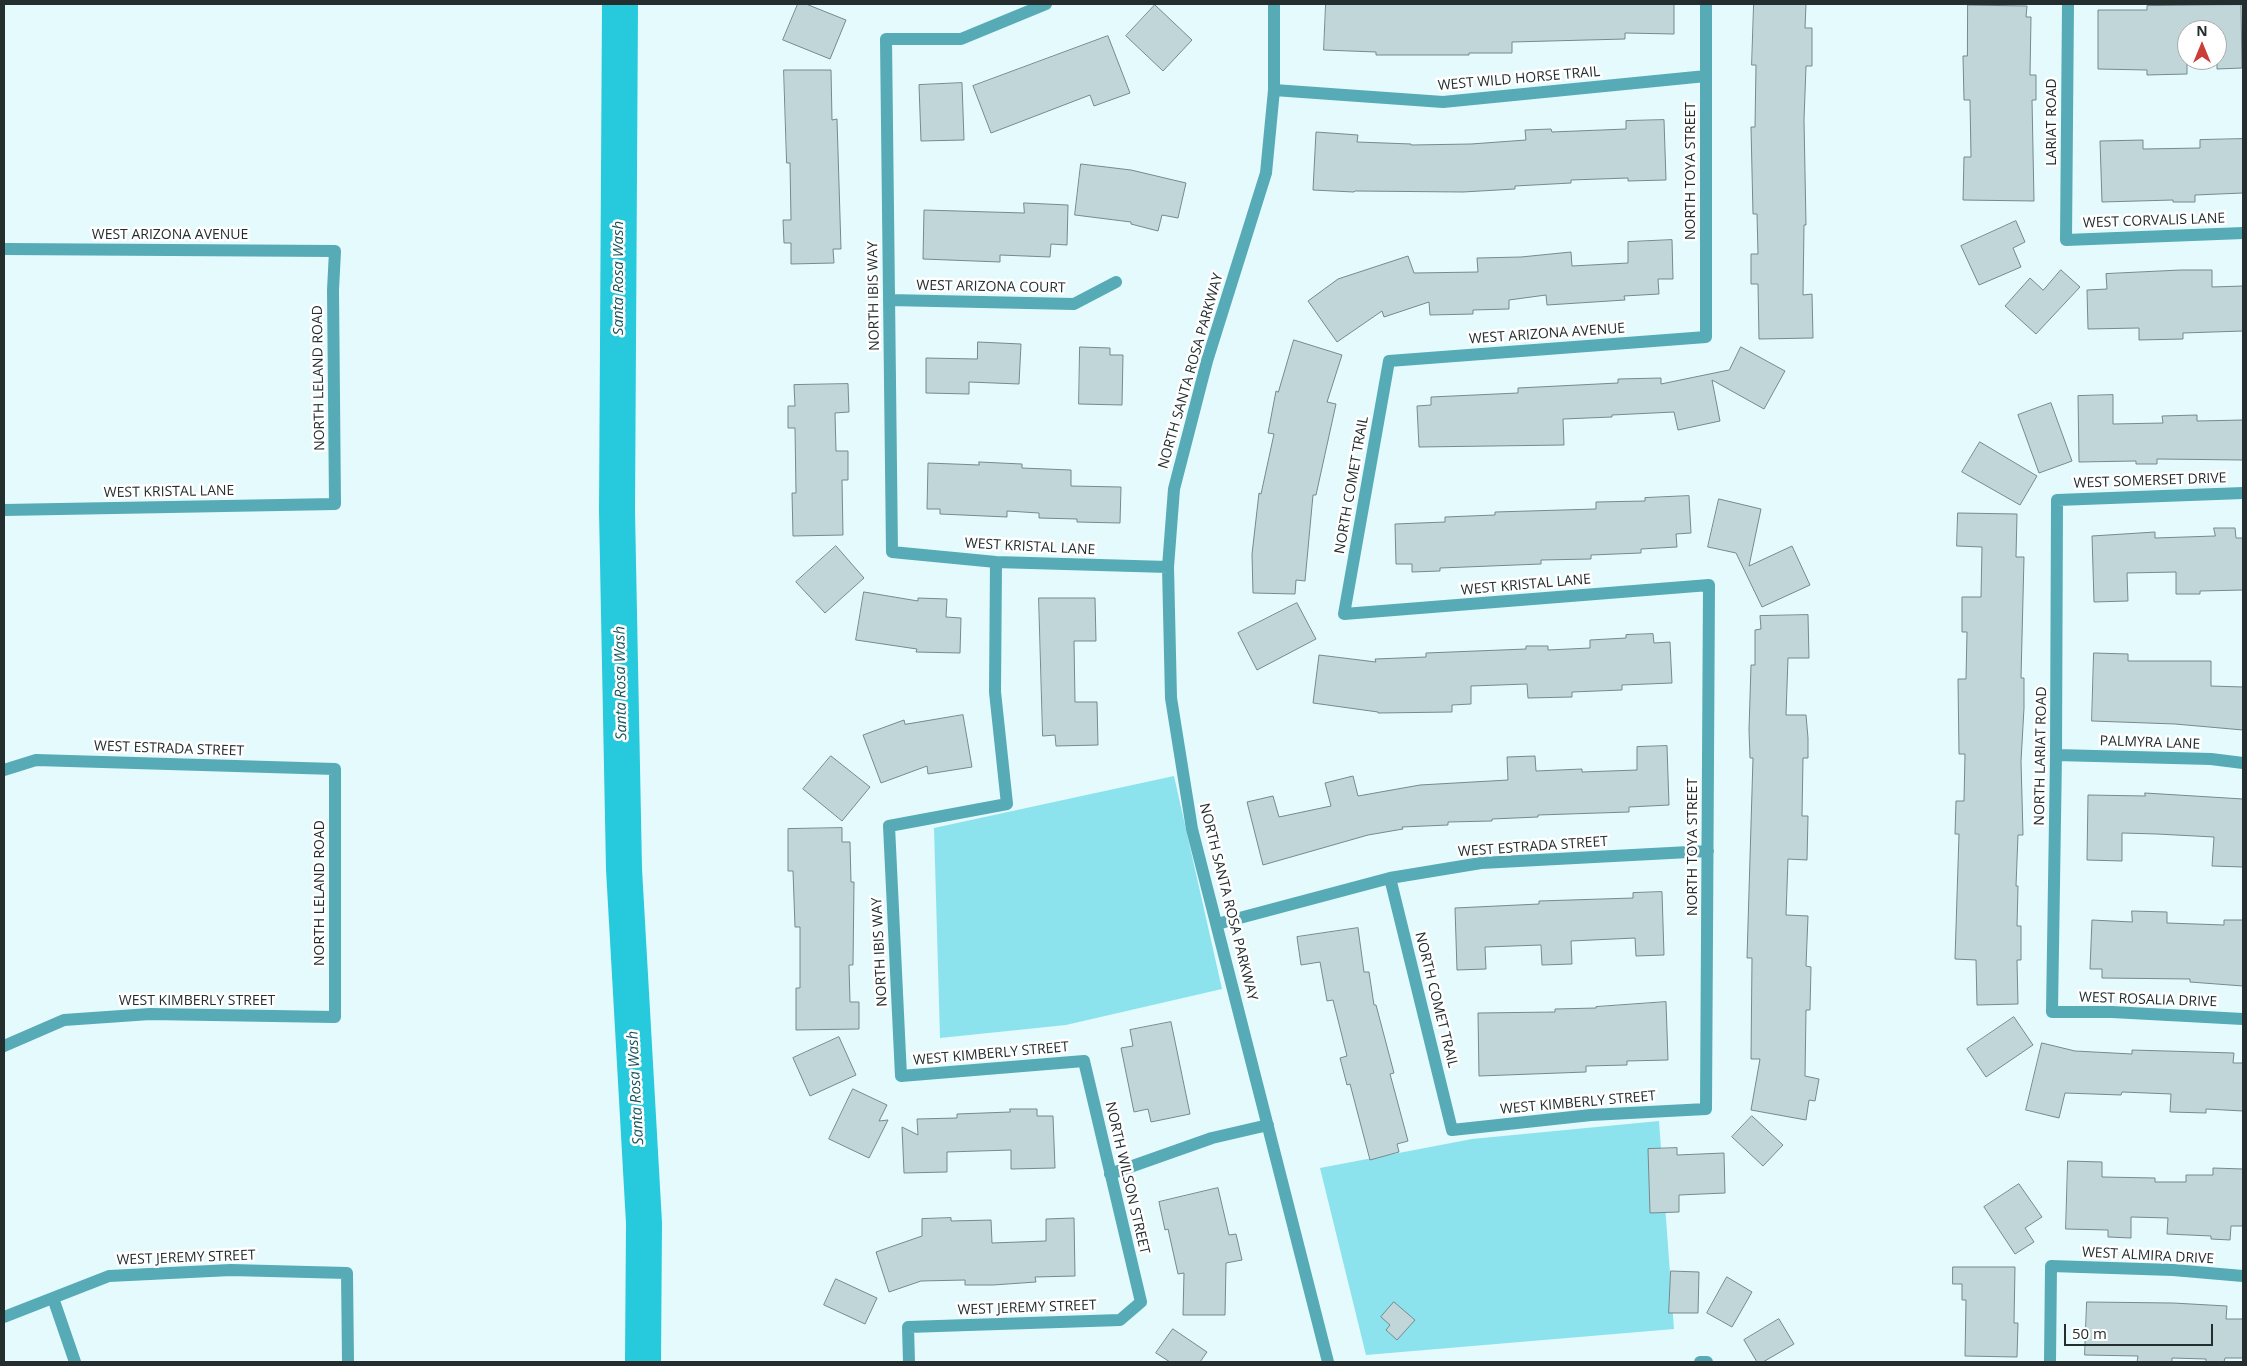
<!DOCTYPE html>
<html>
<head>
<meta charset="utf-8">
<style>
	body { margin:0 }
	#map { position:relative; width:2247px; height:1366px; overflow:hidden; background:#e4fafd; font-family:"Open Sans",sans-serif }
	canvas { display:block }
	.frame { position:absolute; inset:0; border:5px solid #252e2f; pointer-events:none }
	.north { position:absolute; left:2177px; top:20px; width:50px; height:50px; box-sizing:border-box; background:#fff; border:1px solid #a8abac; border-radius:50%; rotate:0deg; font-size:14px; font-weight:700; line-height:20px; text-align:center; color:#252e2f }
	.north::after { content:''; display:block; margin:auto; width:18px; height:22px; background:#cb3d37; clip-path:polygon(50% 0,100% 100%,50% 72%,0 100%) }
	.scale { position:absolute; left:2064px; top:1324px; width:149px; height:22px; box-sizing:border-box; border:2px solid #252e2f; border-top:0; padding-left:6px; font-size:15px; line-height:18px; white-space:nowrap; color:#252e2f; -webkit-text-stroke:4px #fff; paint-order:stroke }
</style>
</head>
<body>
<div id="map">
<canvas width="2247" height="1366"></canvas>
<div class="frame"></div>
<div class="north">N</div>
<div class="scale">50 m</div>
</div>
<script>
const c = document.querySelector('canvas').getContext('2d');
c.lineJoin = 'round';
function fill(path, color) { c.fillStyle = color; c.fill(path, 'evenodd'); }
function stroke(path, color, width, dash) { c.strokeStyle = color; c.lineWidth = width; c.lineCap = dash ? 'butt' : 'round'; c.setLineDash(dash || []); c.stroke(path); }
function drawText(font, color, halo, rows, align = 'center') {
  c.font = font + ' "Open Sans",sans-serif'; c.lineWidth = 5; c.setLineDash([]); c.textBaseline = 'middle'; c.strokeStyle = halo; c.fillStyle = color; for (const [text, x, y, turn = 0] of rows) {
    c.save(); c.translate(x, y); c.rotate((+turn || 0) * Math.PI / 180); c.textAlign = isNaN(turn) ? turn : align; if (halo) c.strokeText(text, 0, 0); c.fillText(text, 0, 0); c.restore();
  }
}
const green = new Path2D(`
	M1174,776L1222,989L1066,1025L940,1038L934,828Z
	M1659,1121L1674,1329L1366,1355L1320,1168L1472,1139Z`);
const river = new Path2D(`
	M620,4L617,511L624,869L644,1223L643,1362`);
const building = new Path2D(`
	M798,4H806L846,20L830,59L783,40Z
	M1326,4H1674V34L1625,33V39L1512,42V53H1469V55H1376V52L1324,50Z
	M1754,4H1806L1805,28H1812V66H1806L1804,120L1806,225H1804L1803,295L1812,294L1813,338L1759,339L1758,284H1751V254H1758L1757,214H1753L1752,171L1751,127H1755L1756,65H1752Z
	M1155,5L1192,40L1163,71L1126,36Z
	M1968,5L2027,6L2026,17H2031L2030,75H2036V100H2032L2034,201L1963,200L1964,157H1971L1970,100H1964L1963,56H1967Z
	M2241,5L2242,68L2217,69V30H2187V74L2147,75V70L2098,69V10H2147V6Z
	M1108,36L1130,93L1094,106L1090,95L991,133L973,86Z
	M784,70H831L832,120L837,119L841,249H833L834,263L791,264V243H784L783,220H791L790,163H787Z
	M962,83L964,140L921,141L919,85Z
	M1664,120L1666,180L1628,181V178L1571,180V183L1515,186V189L1463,192L1355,191L1354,192L1313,190L1316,132L1358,135L1357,142L1411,144V145L1471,144L1526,140L1525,130L1551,129L1552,132L1626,129V121Z
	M2243,139V193L2195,195V202H2173V200L2102,202L2100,141L2143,140V149L2200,148V140Z
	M1081,164L1131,170L1186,183L1178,218L1162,215L1158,231L1131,224V222L1075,215Z
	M1024,203L1068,205L1067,245L1051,244L1050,257L1000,255V262L923,259L924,210L1024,213Z
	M2016,221L2025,242L2013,248L2021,267L1979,285L1961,246Z
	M1672,240L1673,279H1658L1659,294L1624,296L1625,300L1547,305L1546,295L1509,300V309L1473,310V314L1430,315L1429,302L1384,317L1382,311L1337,342L1308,301L1338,279L1408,256L1414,273L1478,272L1477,258L1521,257L1571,252L1572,266L1628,263V242Z
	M2061,270L2080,287L2036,334L2005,306L2030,278L2043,290Z
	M2181,270H2212V287L2243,286V331L2183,333V339L2139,340V328L2088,329L2087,290L2107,289L2106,274Z
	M1294,340L1342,355L1327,402L1336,404L1316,495H1313L1305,581L1296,580L1295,594L1253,593L1252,554L1259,493L1261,494L1274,434L1268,433L1276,391L1278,392Z
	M978,342L1021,344L1019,384L969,382V394L926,393V358L977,359Z
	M1080,347L1110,348V355H1123L1122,405L1079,404Z
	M1741,347L1785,371L1764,409L1712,380L1720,421L1678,430L1674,412L1612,415V417L1563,419L1564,445L1419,447L1417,406L1431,405V397L1518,393V388L1618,383V379L1661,378V384L1729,370Z
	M848,384L849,412L835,413L836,451H848V480H842L843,535L793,536L792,493H796L795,428H788V406H795L794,385Z
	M2113,395V424L2163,423L2162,416L2197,415V421L2243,420V460L2157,459V464H2136V461L2079,462L2078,396Z
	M2051,403L2072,461L2039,473L2018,415Z
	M1980,442L2037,476L2020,505L1962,472Z
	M979,462L1022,464V468L1071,470V486L1121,487L1120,523L1077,522V519L1039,518V513L1007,511V517L940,514V509H927L928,463L979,465Z
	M1689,496L1691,533L1676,534L1677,547L1641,549V553L1591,555V559L1541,560V564L1440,568V571L1412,572V564H1396L1395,524L1445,522V517L1495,515V512L1596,509V502L1645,501V498Z
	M1719,499L1761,509L1749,566L1792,546L1810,585L1762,607L1736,553L1708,547Z
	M1958,513L2017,514L2016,557H2024L2021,678H2024V708L2021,761L2023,835H2018L2016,886H2018L2017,926H2021V960H2017L2018,1004L1977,1005L1976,960L1955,959L1959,834H1955L1956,801H1964L1965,754H1959L1958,679H1966L1967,632H1962V597H1981L1982,547L1957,546Z
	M2214,528H2235L2236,538H2243V590L2200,591V594H2176V572L2127,573L2128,601L2094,602L2092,536L2155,532V538L2215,536Z
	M836,546L864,578L825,613L796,582Z
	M864,592L918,601V598L947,599L946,617L961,618L960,653L916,652L917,649L856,640Z
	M1039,598H1095L1096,641H1074L1075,702H1097L1098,745L1056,746L1055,735L1043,736Z
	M1297,603L1316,639L1257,670L1238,633Z
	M1808,615L1809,658H1788L1786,715H1806L1808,738V758H1803L1802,816H1808L1807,860L1788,859L1786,915L1808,916L1806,966L1811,967L1810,1010H1806L1805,1076L1819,1079L1815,1101L1809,1100L1806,1120L1751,1110L1760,1059H1751L1752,958H1747L1753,758H1750L1749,730L1751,665H1755V630L1761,629L1760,616Z
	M1653,634L1654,643L1670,642L1672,683L1622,685V690L1572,692V697L1528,698L1527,684L1471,686V704L1452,705V712L1378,713V712L1313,703L1319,655L1376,662L1375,659L1426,657V653L1526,649V646H1548V650L1590,648V640L1626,638V635Z
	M2094,653L2128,654V661H2211V686L2243,687V730L2175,724L2092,721Z
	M963,715L972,767L928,774L927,766L881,783L863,735L904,720L905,724Z
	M1667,746L1669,805L1629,807V812L1538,815V817L1492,819V821L1448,822V825L1402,827L1403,829L1368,835L1263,865L1247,802L1273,796L1279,817L1331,806L1325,783L1353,776L1358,796L1420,785L1508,780L1507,757L1535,756L1536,771L1582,769V772L1637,770V747Z
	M831,756L870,787L842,821L803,789Z
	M2145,793L2243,799V867L2212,866L2214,837L2157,834L2122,833V861L2087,860L2088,795L2145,796Z
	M842,828V842H850L851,882H854L853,965H849L850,1002H859V1029L796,1030V988H800V927H795L793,871H788V829Z
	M1662,892L1664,955L1636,956L1635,938L1571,941L1572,964L1542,965L1541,945L1485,947L1486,969L1457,970L1455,908L1539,904V901L1633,898V893Z
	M2132,911L2167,912V923L2224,925V920H2243V986L2190,982V979L2102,978V969H2090L2092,920L2132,922Z
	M1358,928L1364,972H1369L1374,1005H1376L1394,1073L1390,1074L1408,1141L1397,1144L1399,1152L1370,1160L1350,1084L1347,1085L1340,1058L1347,1056L1333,1000L1327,1001L1320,962L1301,965L1297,937Z
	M1666,1002L1668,1060L1627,1061V1065L1586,1066V1072L1479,1076L1478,1013L1555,1012V1009L1596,1008V1007Z
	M2014,1017L2033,1045L1986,1077L1967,1049Z
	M1171,1022L1190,1114L1151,1122L1148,1109L1134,1112L1121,1048L1133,1046L1130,1030Z
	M839,1037L856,1075L810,1096L793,1058Z
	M2042,1043L2075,1051L2132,1054V1050L2234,1053L2233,1063H2243V1111L2206,1109V1113L2170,1112L2171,1094L2122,1092L2121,1095L2065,1093L2059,1118L2026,1110Z
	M853,1089L887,1105L879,1121L888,1120L869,1158L829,1139Z
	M1010,1109H1037V1116H1053L1055,1168L1011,1169V1150L947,1152V1172L904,1173L902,1127L918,1135L917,1119L957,1118V1114L1010,1112Z
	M1752,1116L1783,1145L1763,1166L1732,1137Z
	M1677,1148V1155L1724,1153L1725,1193L1679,1195V1212L1650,1213L1648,1149Z
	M2068,1161L2102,1162V1177L2155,1178V1182H2186V1175H2213V1168L2243,1169V1226H2231L2230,1240L2211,1239V1236L2167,1234L2168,1218L2131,1217V1238L2108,1237V1230L2066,1229Z
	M2019,1184L2042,1217L2025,1228L2034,1242L2015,1254L1984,1207Z
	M1218,1188L1229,1235L1236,1234L1242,1260L1226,1263L1225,1315H1183L1184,1273L1178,1274L1168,1229L1165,1230L1159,1202Z
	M951,1218V1221L991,1220L992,1243L1046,1241V1219L1074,1218L1075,1276L1035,1277L1036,1282L993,1285H965V1280L921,1281L889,1292L876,1252L922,1236V1219Z
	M1953,1267H2015L2014,1323H2018L2017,1357L1965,1356L1966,1300H1962V1284H1953Z
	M1671,1271L1699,1272L1698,1313H1669Z
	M1727,1277L1752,1292L1732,1327L1707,1313Z
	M836,1279L877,1298L865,1324L824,1305Z
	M1394,1302L1415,1320L1397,1340L1386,1330L1390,1325L1381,1317Z
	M2087,1302L2173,1303L2227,1306L2226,1319H2243V1358H2225L2224,1362H2206V1359L2172,1358V1362H2137L2138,1356L2085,1355Z
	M1779,1319L1794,1344L1763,1362H1757L1744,1340Z
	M1173,1329L1207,1352L1200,1362H1170L1156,1353Z`);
const minor = new Path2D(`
	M1046,4L961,39H886L892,552L996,562L1168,567
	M1274,4V90L1266,173L1207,361L1174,489L1168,567L1171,698L1192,829L1328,1362
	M2068,4L2066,240L2243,233
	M1274,90L1443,102L1706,76
	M4,249L335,251L333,290L335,504L4,510
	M889,300L1074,304L1116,282
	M2243,493L2057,500L2056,755L2052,1012H2112L2243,1019
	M2056,755L2211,759L2243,763
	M4,770L36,760L335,769V1017L150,1014L64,1020L4,1046
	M1390,878L1452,1130L1591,1115L1706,1109L1709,585L1344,614L1389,361L1706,337V4
	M1217,924L1390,878L1481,863L1708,851
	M1110,1174L1212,1138L1268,1125
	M53,1298L75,1362
	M4,1317L109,1276L231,1270L347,1273L348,1362
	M909,1362L908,1327L1120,1320L1141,1302L1084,1061L901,1076L889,826L1007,804L995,692L996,562
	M1700,1362H1707
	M2050,1362L2051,1266L2173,1270L2243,1276`);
const streetNames = [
	["WEST WILD HORSE TRAIL",1519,79,-5],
	["LARIAT ROAD",2052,122,-90],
	["NORTH TOYA STREET",1691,171,-90],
	["WEST CORVALIS LANE",2154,221,-2],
	["WEST ARIZONA AVENUE",170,235],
	["WEST ARIZONA COURT",991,287,1],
	["NORTH IBIS WAY",874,296,-91],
	["WEST ARIZONA AVENUE",1547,334,-4],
	["NORTH SANTA ROSA PARKWAY",1191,371,-74],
	["NORTH LELAND ROAD",319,378,-91],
	["WEST SOMERSET DRIVE",2150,481,-2],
	["NORTH COMET TRAIL",1352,485,-80],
	["WEST KRISTAL LANE",169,492,-1],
	["WEST KRISTAL LANE",1030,547,3],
	["WEST KRISTAL LANE",1526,585,-5],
	["PALMYRA LANE",2150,743,2],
	["WEST ESTRADA STREET",169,749,2],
	["NORTH LARIAT ROAD",2041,756,-89],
	["WEST ESTRADA STREET",1533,847,-4],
	["NORTH TOYA STREET",1693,847,-90],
	["NORTH LELAND ROAD",320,893,-90],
	["NORTH SANTA ROSA PARKWAY",1228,902,76],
	["NORTH IBIS WAY",880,952,-93],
	["NORTH COMET TRAIL",1436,1000,76],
	["WEST ROSALIA DRIVE",2148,1000,2],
	["WEST KIMBERLY STREET",197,1001],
	["WEST KIMBERLY STREET",991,1054,-5],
	["WEST KIMBERLY STREET",1578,1103,-5],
	["NORTH WILSON STREET",1127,1178,77],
	["WEST ALMIRA DRIVE",2148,1256,3],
	["WEST JEREMY STREET",186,1258,-2],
	["WEST JEREMY STREET",1027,1308,-2]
];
const waterNames = [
	["Santa Rosa Wash",619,278,-90],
	["Santa Rosa Wash",621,683,-91],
	["Santa Rosa Wash",636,1088,-93]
];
fill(green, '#8ce3ee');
stroke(river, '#27cadc', 36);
fill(building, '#c0d6d9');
stroke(building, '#768a8d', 1);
stroke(minor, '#56abb6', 12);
drawText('14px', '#252e2f', '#fff', streetNames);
drawText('italic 15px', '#14535b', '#fff', waterNames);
</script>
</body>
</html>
